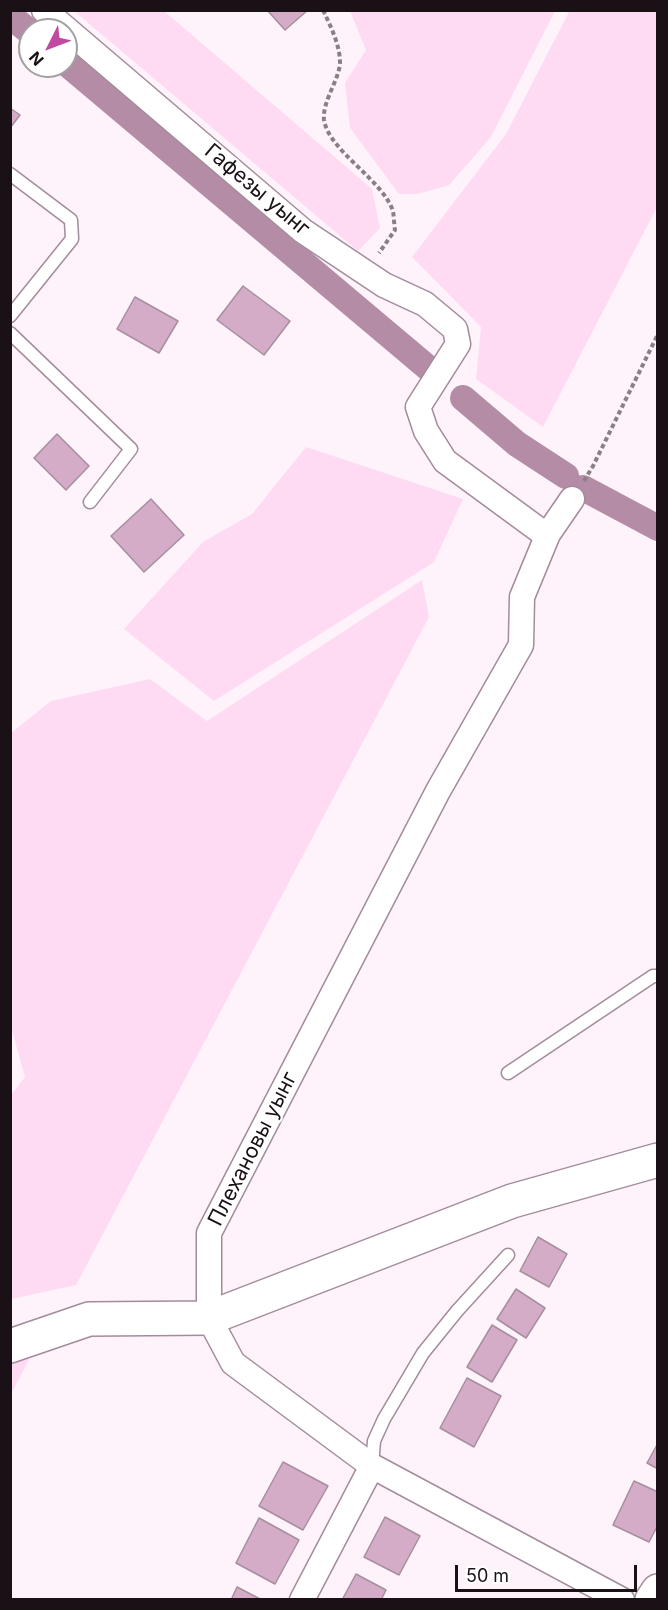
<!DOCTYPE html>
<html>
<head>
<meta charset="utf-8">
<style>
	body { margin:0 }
	#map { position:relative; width:668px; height:1610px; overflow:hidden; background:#fef3fa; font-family:Inter,sans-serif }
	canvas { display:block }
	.frame { position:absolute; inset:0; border:12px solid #1a1117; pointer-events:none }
	.north { position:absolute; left:18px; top:18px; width:60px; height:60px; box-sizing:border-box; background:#fff; border:2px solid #a3a0a2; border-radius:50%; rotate:228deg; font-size:16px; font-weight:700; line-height:24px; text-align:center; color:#1a1117 }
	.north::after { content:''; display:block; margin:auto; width:21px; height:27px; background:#c04aa2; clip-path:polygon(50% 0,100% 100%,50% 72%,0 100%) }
	.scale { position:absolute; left:455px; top:1565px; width:182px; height:27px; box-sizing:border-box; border:3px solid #1a1117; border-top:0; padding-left:8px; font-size:18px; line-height:21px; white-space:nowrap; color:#1a1117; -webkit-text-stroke:4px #fff; paint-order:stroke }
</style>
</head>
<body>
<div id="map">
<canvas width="668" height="1610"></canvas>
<div class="frame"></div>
<div class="north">N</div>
<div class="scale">50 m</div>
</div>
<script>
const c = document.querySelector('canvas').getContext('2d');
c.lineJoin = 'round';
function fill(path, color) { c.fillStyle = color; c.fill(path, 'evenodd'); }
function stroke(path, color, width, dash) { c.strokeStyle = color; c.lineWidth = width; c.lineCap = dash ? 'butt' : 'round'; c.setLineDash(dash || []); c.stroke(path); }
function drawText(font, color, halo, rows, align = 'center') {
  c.font = font + ' Inter,sans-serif'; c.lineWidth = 4.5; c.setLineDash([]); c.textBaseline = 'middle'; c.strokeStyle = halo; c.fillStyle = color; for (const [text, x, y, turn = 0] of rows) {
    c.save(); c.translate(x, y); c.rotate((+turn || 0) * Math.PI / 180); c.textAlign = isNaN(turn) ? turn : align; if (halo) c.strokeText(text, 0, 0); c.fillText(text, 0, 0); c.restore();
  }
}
const green = new Path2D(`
	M570,10L657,11V207L543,427L476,379L481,327L412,257L506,134Z
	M74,11H164L372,189L380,228L358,251Z
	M350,11H555L491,137L449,185L418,194H399L350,128L345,83L366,50Z
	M306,447L463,499L434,562L214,701L124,629L203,542L252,514Z
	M422,580L429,617L76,1285L11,1299V1095L25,1077L10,1023L11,733L51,701L150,679L207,721Z
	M31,1356L11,1394V1362Z`);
const canal = new Path2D(`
	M10,16L30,32
	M66,63L434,373
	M463,398L517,444L566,476
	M583,488L658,528`);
const building = new Path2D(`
	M267,10H308L285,30Z
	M10,108L20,115L10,128Z
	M243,286L290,321L264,355L217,320Z
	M135,297L178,321L159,353L117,329Z
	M57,434L89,466L66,490L34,458Z
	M151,499L184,535L144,572L111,536Z
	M538,1237L567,1254L549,1287L520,1271Z
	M516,1289L545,1308L526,1338L497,1319Z
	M492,1325L517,1340L492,1382L467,1367Z
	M467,1378L501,1396L474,1447L440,1428Z
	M658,1443V1469L647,1463Z
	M283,1462L328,1486L303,1530L259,1506Z
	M634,1481L658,1492V1525L649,1542L613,1525Z
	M385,1517L420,1536L399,1575L364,1557Z
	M259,1518L299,1540L275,1584L236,1563Z
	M356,1574L386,1590L381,1600H342Z
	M237,1587L262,1600H231Z`);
const path = new Path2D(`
	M323,10C331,27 340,45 340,63C339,80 322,102 324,120C329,151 382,179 393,211C394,217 394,224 395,230L379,253
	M584,481L593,466L658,334`);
const lane = new Path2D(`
	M10,174L71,220L72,239L10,316
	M10,333L131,449L90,502
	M508,1073L653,976H658
	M372,1466L374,1441L384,1419L423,1353L457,1311L508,1255`);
const street = new Path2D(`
	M44,10L303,231L384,285L425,304L455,329L458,344L418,407L426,431L445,461L539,530L548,534L572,499
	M548,534L522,597L521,645L438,791L209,1233V1318L233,1363L372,1466L622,1600
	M302,1600L372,1466`);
const secondary = new Path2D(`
	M10,1346L89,1319L209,1318L512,1201L658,1160
	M652,1600L658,1591`);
const streetNames = [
	["Гафезы уынг",257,190,40],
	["Плехановы уынг",253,1149,-63]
];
fill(green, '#fedbf2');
stroke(canal, '#b48ca6', 26);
fill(building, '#d5acc8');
stroke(building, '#a78e9e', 1.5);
stroke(lane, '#a48b9b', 15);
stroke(street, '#a48b9b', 27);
stroke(secondary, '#a48b9b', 36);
stroke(path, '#897f86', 4, [4.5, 3]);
stroke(lane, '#fff', 12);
stroke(street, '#fff', 24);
stroke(secondary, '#fff', 33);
drawText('21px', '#1a1117', '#fff', streetNames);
</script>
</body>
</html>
